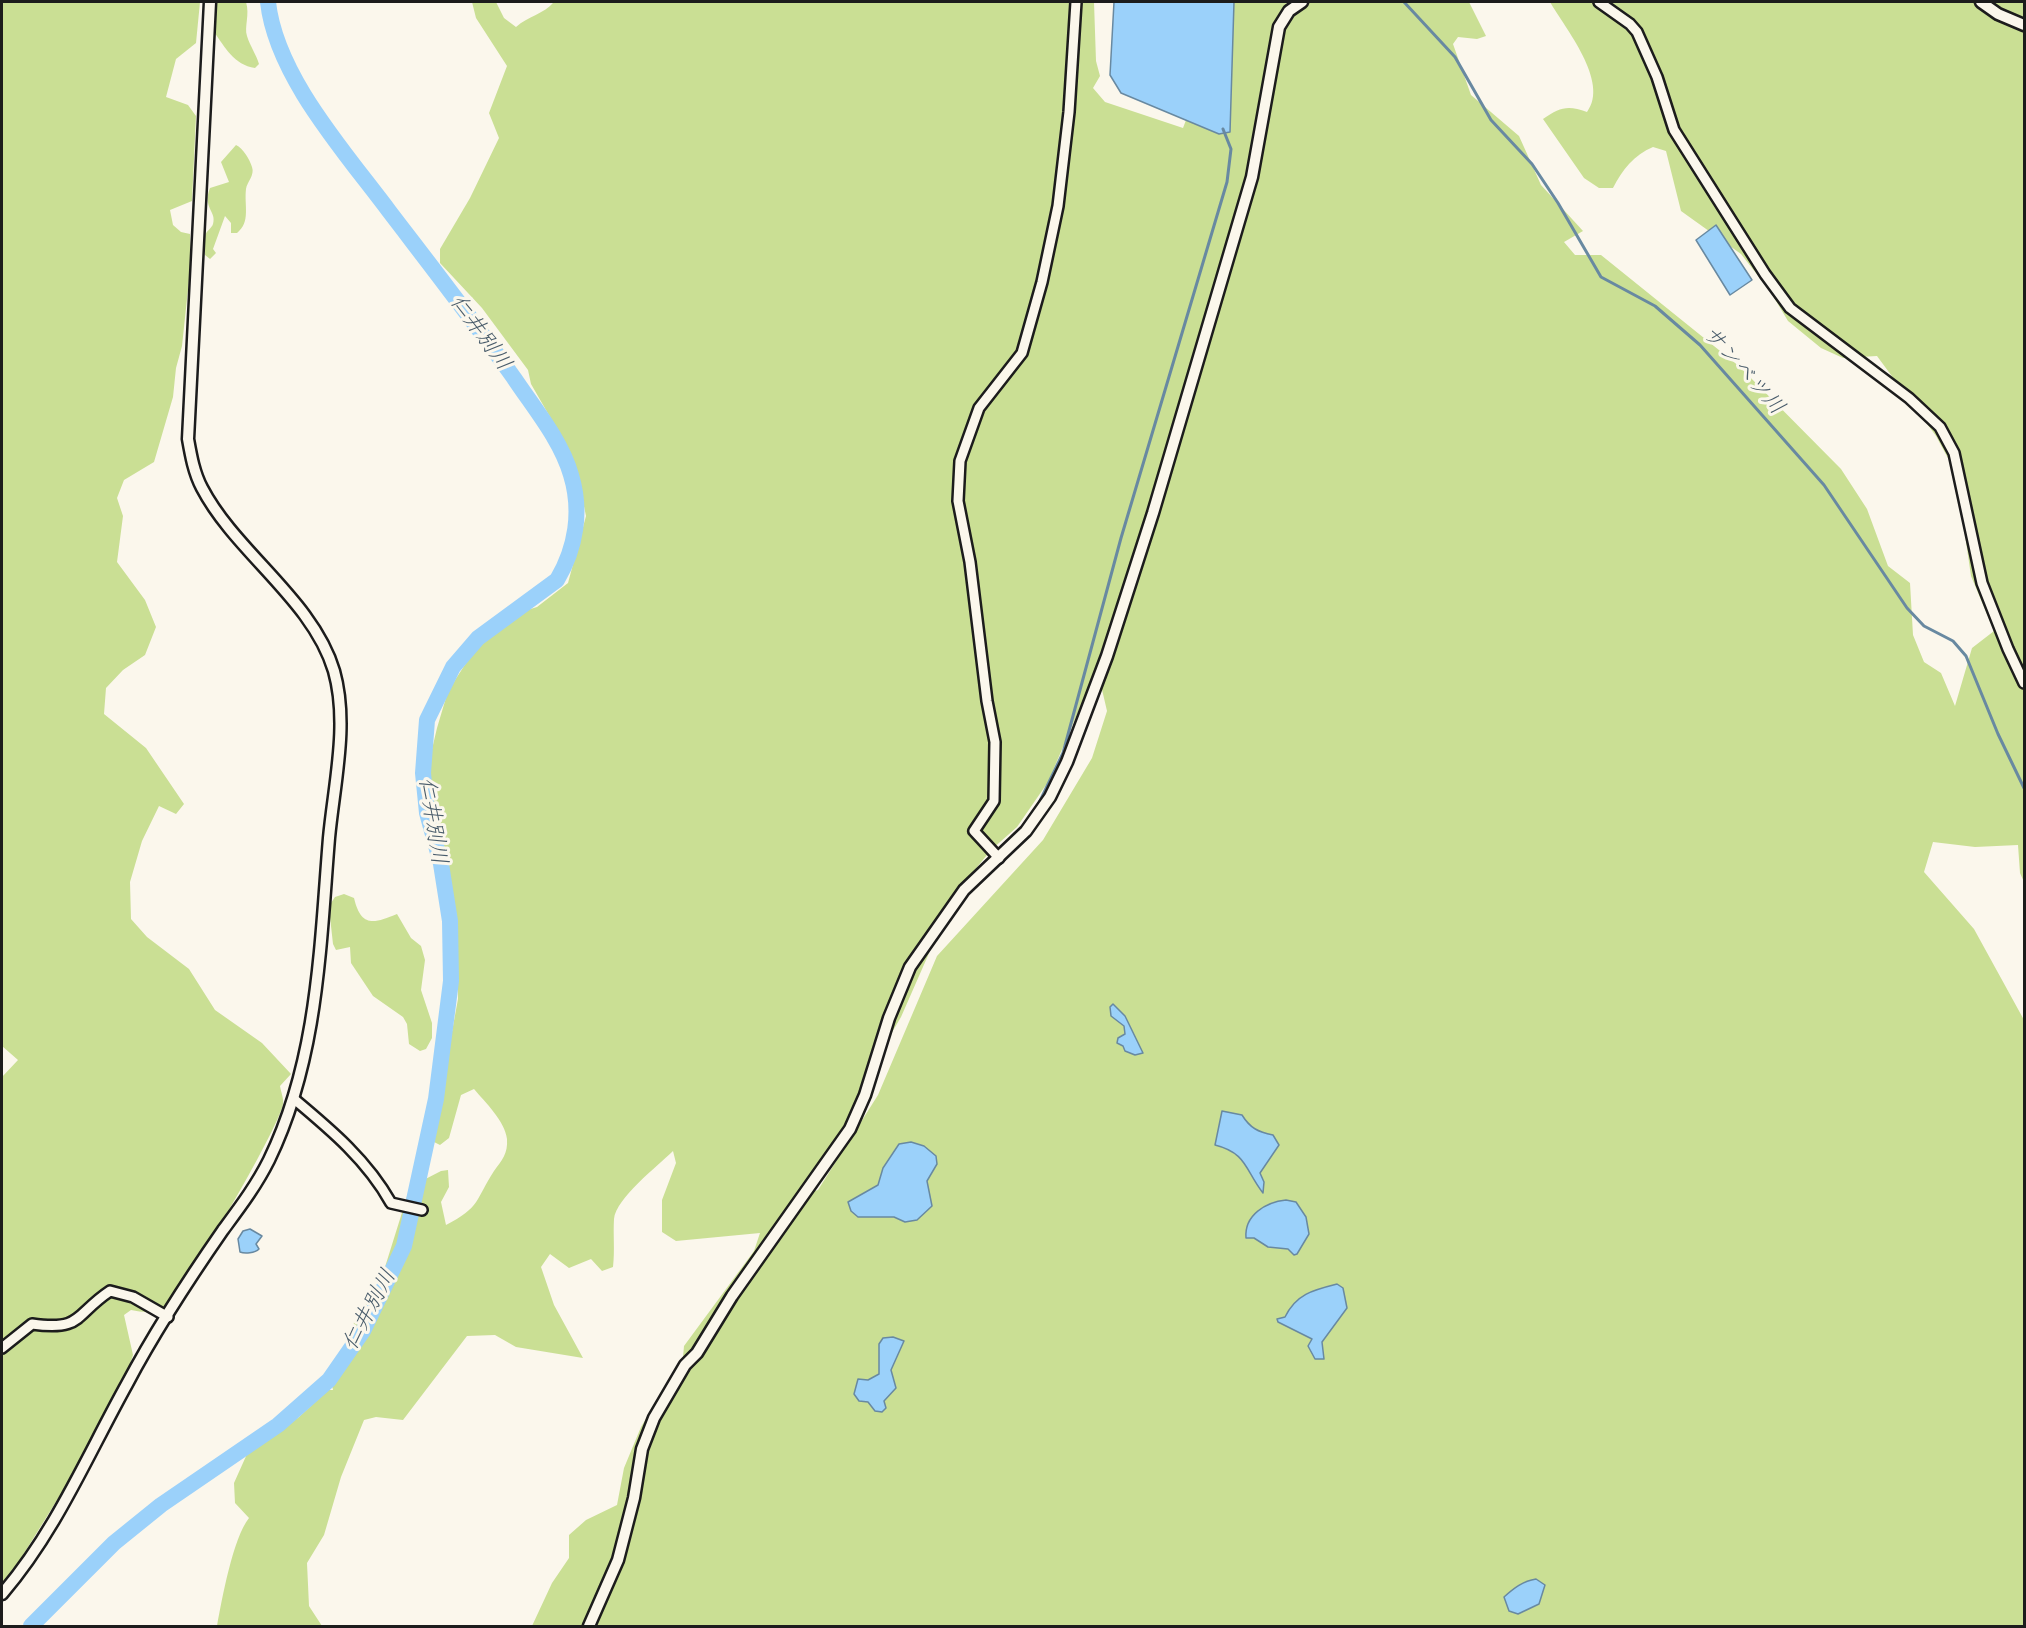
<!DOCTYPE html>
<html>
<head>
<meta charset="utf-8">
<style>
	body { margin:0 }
	#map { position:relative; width:2026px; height:1628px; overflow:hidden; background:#fbf7ec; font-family:Itim,sans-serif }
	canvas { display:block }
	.frame { position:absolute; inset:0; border:3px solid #1c1c1c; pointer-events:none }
</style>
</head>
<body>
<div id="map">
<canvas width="2026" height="1628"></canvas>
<div class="frame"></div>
</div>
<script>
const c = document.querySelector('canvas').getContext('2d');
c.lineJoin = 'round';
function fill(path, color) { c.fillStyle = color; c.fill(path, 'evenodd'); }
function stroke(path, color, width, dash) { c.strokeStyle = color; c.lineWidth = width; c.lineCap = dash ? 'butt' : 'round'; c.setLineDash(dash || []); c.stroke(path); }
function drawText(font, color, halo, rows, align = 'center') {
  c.font = font + ' Itim,"Klee One",sans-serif'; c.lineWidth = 6; c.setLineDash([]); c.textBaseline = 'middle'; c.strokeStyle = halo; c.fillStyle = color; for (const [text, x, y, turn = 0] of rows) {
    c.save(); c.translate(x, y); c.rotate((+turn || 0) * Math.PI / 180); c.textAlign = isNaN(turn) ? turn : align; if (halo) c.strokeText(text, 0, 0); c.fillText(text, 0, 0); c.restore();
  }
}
const green = new Path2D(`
	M2,2H200L196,43L176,59L166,97L188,105L196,116L192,201L170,210L173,225L181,232L190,234L191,261L182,346L176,368L173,397L154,462L124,480L117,498L123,516L117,562L145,600L156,627L145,655L123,670L106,688L104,714L146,748L184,804L176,814L159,806L142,841L130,882L131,919L147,937L189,969L215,1010L262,1043L291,1074L280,1086C281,1092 284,1099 283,1104C279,1128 181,1298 162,1308C151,1314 143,1312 131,1310L124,1315L133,1355L127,1373L88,1450L2,1589V1077L18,1060L2,1046Z
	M215,2H246C250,15 244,27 247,36C250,46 256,54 259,64L255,68C234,65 225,47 214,32Z
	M472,2H496L504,18L516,27C528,16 544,14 554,2H1094L1096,61L1100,76L1093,88L1105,102L1183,128L1231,2H1469L1486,36L1477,39L1458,37L1453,44L1471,95L1519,136L1541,185L1583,231L1564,242L1575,255H1601L1740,367L1841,469L1867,509L1888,566L1910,583L1913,635L1924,662L1941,673L1955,706L1972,648L1994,631L1971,576L1956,473L1936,436L1877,356L1843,358L1821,348L1788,321L1770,291L1741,254L1681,211L1666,151L1653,147C1634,155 1622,170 1613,188H1599L1584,178L1543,119C1560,107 1568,105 1587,112C1610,82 1565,28 1550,2H2024V882L2020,873L2018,845L1975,847L1933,842L1924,872L1974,929L2024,1020V1626H532L552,1583L569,1558V1535L586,1520L617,1505L624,1468L641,1427L683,1357L684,1346L754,1251L760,1233L676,1241L662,1232V1200L676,1163L673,1151C658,1166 616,1198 614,1219C613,1235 615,1250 613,1267L602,1271L591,1259L569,1268L550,1254L541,1267L554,1305L583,1358L516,1347L495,1335L467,1336L403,1420L376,1417L364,1420L341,1477L324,1535L307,1563L309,1606L322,1626H217C222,1599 233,1538 249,1518L235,1503L234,1483L247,1454L299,1417L328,1390H333L328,1369L353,1336L354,1321L380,1283L410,1187L441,1171L448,1170L449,1187L441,1202L446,1225C481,1207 475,1200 494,1171C502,1160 508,1154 507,1139C505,1121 485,1102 474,1089L461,1095L449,1138L440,1145L432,1141L458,999L457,942L451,896L436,864L428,801L429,762L437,728L448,691L486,632L518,613L537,607L568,583L586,516L578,477L550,417L531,384L528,370L482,308L440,263V249L470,198L499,138L489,113L507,66L476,18ZM1093,677L1100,681L1107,711L1092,758L1043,840L937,956L878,1095L818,1190L811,1192L851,1121L867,1075L901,1017L955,894L991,850L1017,827L1048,782Z
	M236,145C243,148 250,160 252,167C255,175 247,182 246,189C244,205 251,222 237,233H231V223L225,216L213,249L216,253L210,259L205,255C205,249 204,241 205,236C206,231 212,228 213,224C217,211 202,208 210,188L229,182L221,162Z
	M344,894L354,898C361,927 373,924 397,914L411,938L421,946L425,960L421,990L432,1023V1038L426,1049L420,1051L409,1044L407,1024L403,1017L373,996L351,963L350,947L336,950L333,944L330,917L331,903L335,897Z`);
const water = new Path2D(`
	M1114,2H1234L1230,132L1219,134L1121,93L1110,75Z
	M1716,225L1752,280L1730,295L1696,240Z
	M1113,1004L1125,1016L1143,1053L1135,1055L1125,1051L1123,1046L1117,1043L1118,1038L1125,1034L1124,1026L1111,1016L1110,1007Z
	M1222,1111L1242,1115C1250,1128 1258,1132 1273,1135L1279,1145L1260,1173L1264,1182L1263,1193C1245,1170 1247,1153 1215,1145Z
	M911,1142L924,1146L936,1156L937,1164L927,1181L932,1206L917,1220L905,1222L894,1217H858L851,1211L848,1202L878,1185L883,1168L899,1144Z
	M1286,1200L1296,1202L1306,1217L1309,1234L1297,1254L1294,1255L1288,1249L1268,1247L1254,1238H1246C1244,1215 1266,1202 1286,1200Z
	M250,1229L262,1236L256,1244L259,1249C255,1253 245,1254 240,1252L238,1239L243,1231Z
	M1337,1284L1343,1288L1347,1308L1322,1342L1324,1359H1315L1308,1346L1312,1339L1278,1322L1277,1319L1285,1317C1296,1294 1313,1290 1337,1284Z
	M893,1337L904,1341L891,1370L896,1388L884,1401L886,1408L882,1412L875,1411L868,1402L859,1401L854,1394L858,1379L868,1380L879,1374V1344L883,1338Z
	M1536,1579L1545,1585L1539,1604L1518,1614L1509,1611L1504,1597C1514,1588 1523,1581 1536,1579Z`);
const stream = new Path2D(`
	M1404,2L1455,57L1491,120L1532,164L1558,203L1601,277L1655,306L1700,345L1824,485L1907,608L1924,626L1953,641L1966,656L1998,734L2024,788
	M1039,803L1063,753L1121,538L1227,182L1231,149L1223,129`);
const river = new Path2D(`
	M31,1626L114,1543L161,1505L278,1425L329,1380L363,1331L404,1246L436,1099L451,981L450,921L441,864L427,813L423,773L427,720L453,667L478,638L557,580C576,548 582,511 571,475C561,440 534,408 514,378C474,321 431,266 389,211C345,152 276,76 268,2`);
const minor = new Path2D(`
	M1599,2L1630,24L1637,32L1657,77L1674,130L1765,274L1790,308L1909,398L1940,427L1954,453L1982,583L2008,649L2024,683
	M999,858L974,831L994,801L995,742L987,701L970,562L958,501L960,461L979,408L1022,353L1042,282L1058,206L1069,112L1076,2
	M294,1099C331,1130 367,1160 391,1203L422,1210
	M2,1348L32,1324C83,1331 74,1315 110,1291L133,1297L168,1317`);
const tertiary = new Path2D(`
	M1981,2L1998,14L2024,25
	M2,1594C56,1531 87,1456 127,1384C155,1331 189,1279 223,1230C240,1207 256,1186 269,1160C318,1059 320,948 329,838C334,784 349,724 334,671C313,600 236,553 202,488C194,473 191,456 188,439L210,2
	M589,1626L618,1560L634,1498L642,1449L654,1418L685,1365L697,1353L732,1296L850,1129L865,1095L889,1018L910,967L964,890L1026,831L1050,797L1067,762L1107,656L1153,513L1252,177L1279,27L1289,11L1302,2`);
const waterNames = [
	["仁井別川",480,333,54],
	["サンベツ川",1743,371,48],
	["仁井別川",432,821,81],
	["仁井別川",370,1310,-62]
];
fill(green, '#cadf94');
fill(water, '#9bd1fa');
stroke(water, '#6889a1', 1.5);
stroke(stream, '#6889a1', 3);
stroke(river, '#9bd1fa', 16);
stroke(minor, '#1c1c1c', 14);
stroke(tertiary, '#1c1c1c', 15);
stroke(minor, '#fbf7ec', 9);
stroke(tertiary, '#fbf7ec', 10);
drawText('italic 22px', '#485b6a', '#fbf7ec', waterNames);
</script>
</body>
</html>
